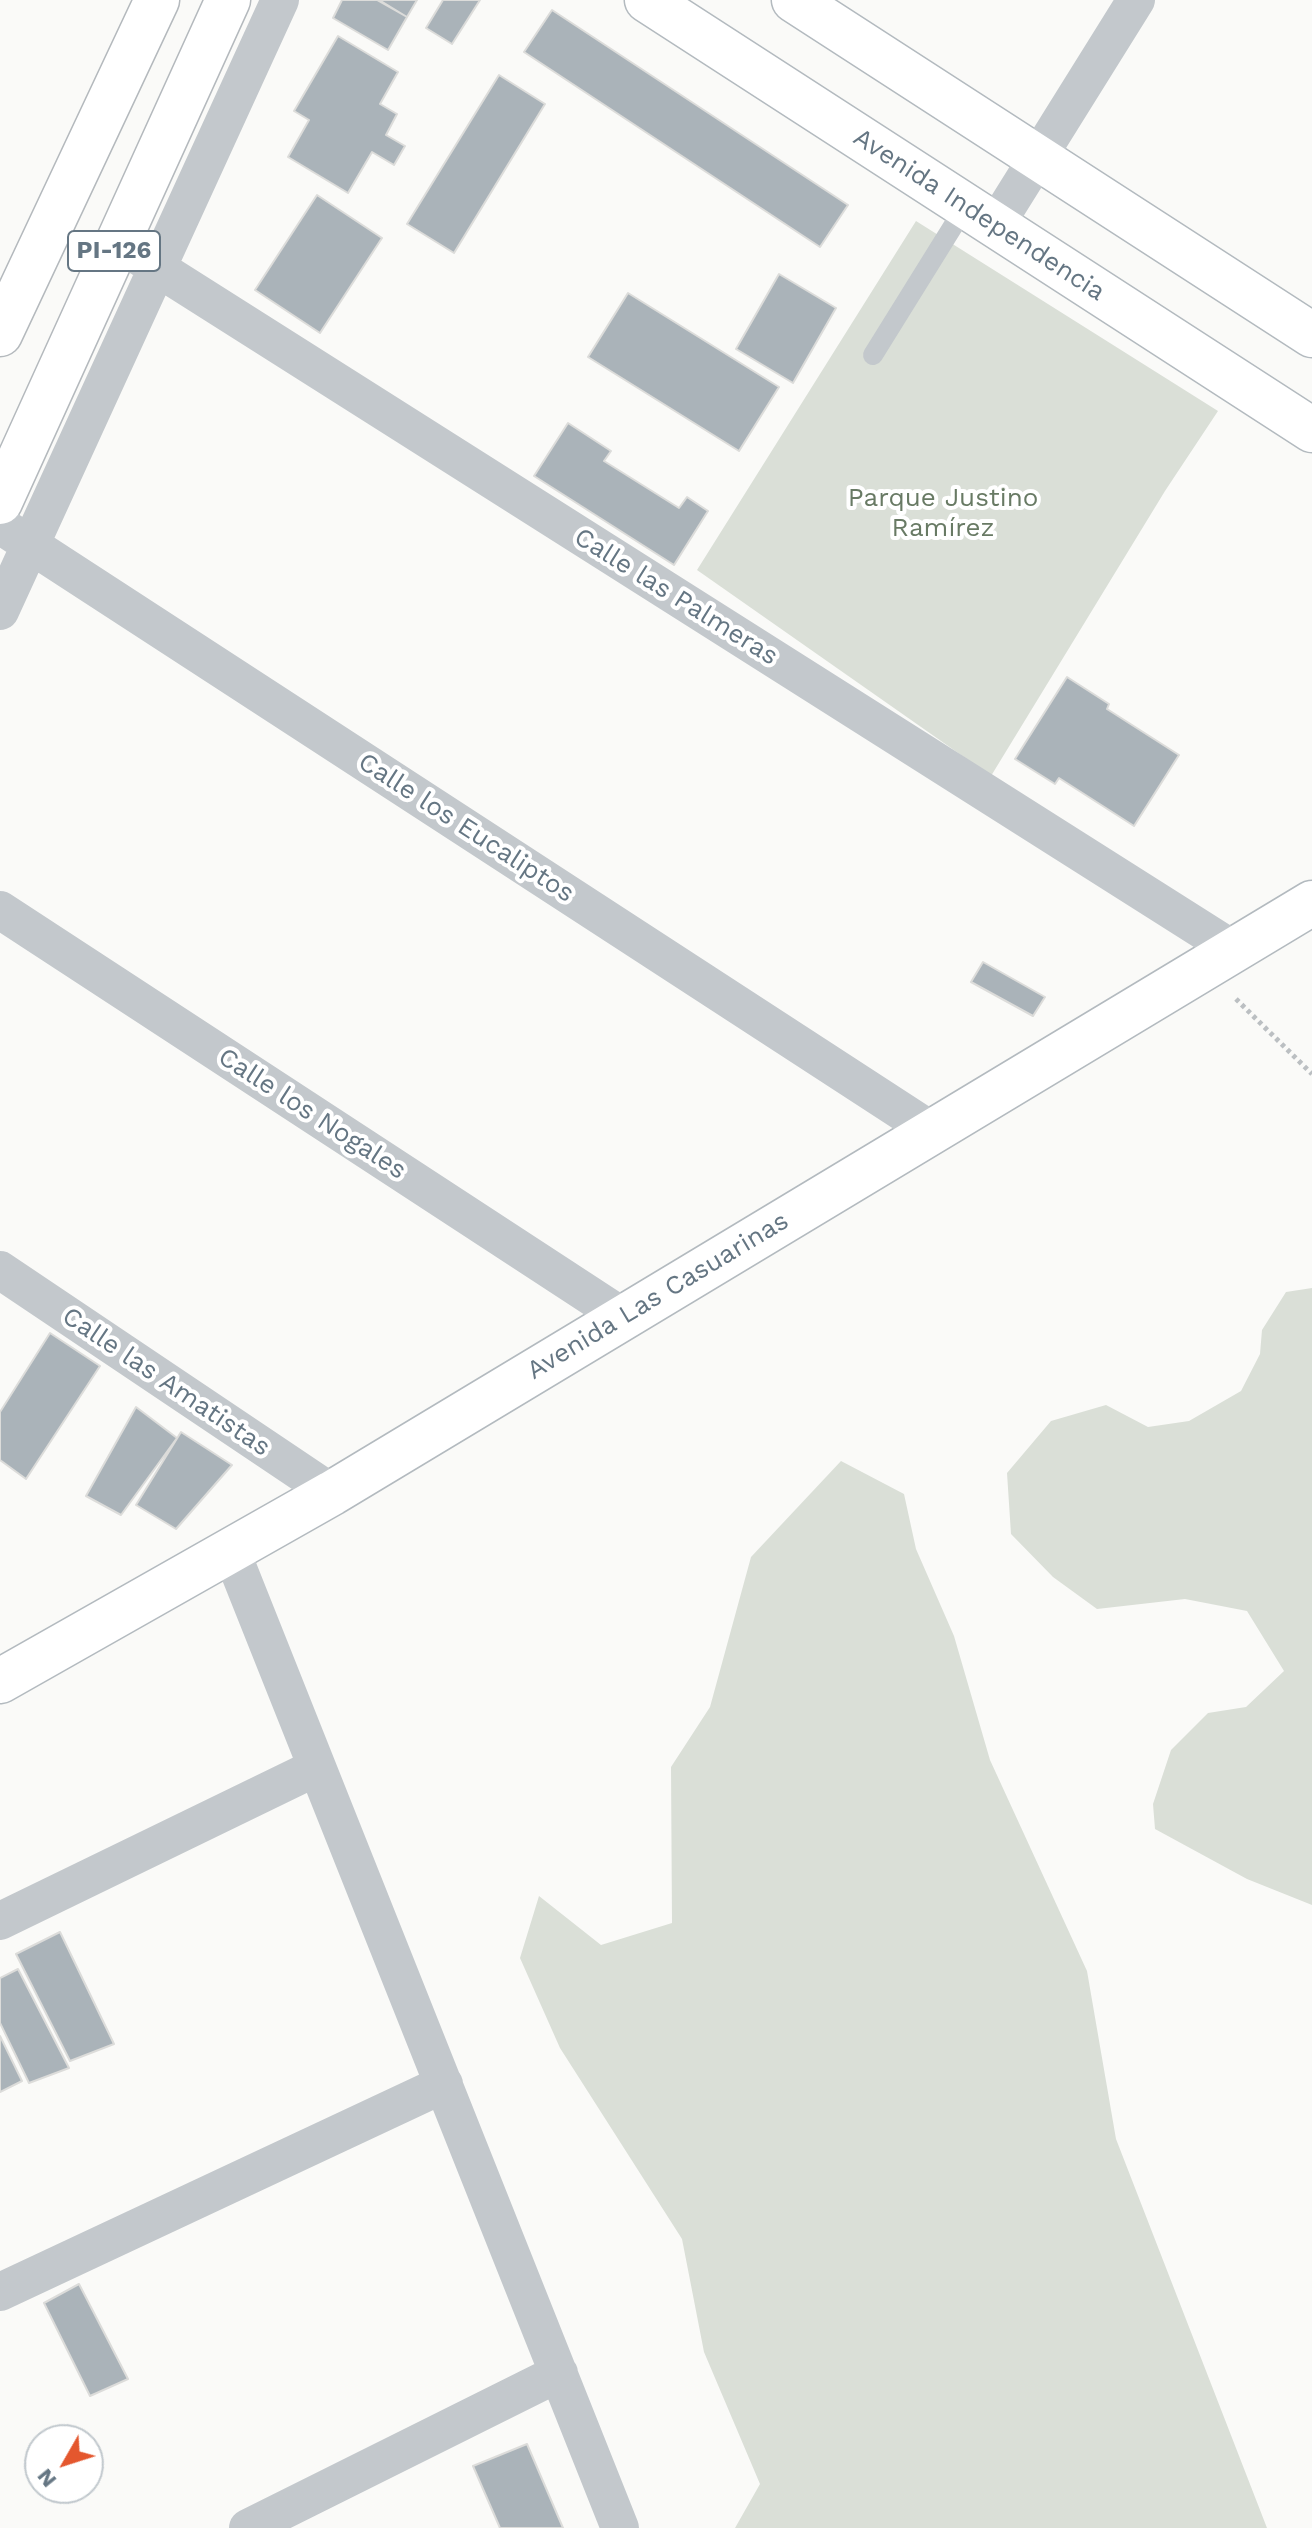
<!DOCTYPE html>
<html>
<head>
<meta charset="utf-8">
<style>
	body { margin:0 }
	#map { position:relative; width:1312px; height:2528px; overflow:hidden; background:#fafaf8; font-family:"Work Sans",sans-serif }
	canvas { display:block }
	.north { position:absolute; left:24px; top:2424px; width:80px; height:80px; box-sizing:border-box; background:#fff; border:2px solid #c1c8cd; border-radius:50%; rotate:231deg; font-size:22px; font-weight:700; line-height:32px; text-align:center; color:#657683 }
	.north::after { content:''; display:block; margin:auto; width:28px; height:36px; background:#e4572e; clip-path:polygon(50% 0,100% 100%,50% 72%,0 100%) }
</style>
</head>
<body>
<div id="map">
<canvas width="1312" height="2528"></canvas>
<div class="north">N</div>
</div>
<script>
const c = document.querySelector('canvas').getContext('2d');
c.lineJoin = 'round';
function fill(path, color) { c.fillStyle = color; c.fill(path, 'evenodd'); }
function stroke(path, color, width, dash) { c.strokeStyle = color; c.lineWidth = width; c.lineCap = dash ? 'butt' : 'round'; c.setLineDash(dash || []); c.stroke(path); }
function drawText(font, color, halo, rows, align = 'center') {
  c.font = font + ' "Work Sans",sans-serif'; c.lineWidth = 8; c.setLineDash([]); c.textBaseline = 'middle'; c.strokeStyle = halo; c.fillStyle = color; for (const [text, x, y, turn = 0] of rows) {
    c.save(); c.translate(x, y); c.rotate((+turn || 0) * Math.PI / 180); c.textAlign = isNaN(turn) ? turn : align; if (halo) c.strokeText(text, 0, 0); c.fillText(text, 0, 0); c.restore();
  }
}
const green = new Path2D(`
	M916,221L1218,411L1165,491L991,776L697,570Z
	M1312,1288V1905L1247,1879L1155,1829L1153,1804L1171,1750L1208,1713L1246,1707L1284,1671L1247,1611L1185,1599L1097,1609L1053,1577L1011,1534L1007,1473L1051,1421L1106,1405L1148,1427L1189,1421L1241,1391L1260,1354L1262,1330L1286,1292Z
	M841,1461L904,1494L916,1549L954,1636L990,1760L1087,1971L1116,2139L1267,2528H735L760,2484L704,2352L682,2239L560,2048L520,1958L539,1896L601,1945L672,1923L671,1767L710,1707L751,1557Z`);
const building = new Path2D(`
	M342,0H377L407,17L388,50L333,18Z
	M379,0H417L407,17Z
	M443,0H480L452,44L426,28Z
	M552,10L848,205L820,247L524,52Z
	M338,36L398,72L380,104L397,114L386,135L405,146L394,165L372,152L348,193L288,157L309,120L294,111Z
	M499,75L545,104L454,253L407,224Z
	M317,195L382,238L320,333L255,290Z
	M779,274L836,308L793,383L736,349Z
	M628,293L779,387L739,451L588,357Z
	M568,423L611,451L604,461L679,508L687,497L708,511L674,565L534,476Z
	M1067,677L1109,704L1107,709L1179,755L1134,826L1059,778L1055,784L1015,759Z
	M983,962L1045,997L1033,1016L971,982Z
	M50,1333L100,1366L26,1479L0,1460V1412Z
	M136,1407L177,1438L121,1515L86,1496Z
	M181,1432L232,1465L176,1529L136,1505Z
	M60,1932L114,2044L70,2061L16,1954Z
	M18,1969L69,2068L29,2083L0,2023V1978Z
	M0,2036L22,2081L0,2092Z
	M79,2284L128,2379L90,2396L44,2303Z
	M527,2444L563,2528H500L473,2466Z`);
const path = new Path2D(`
	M1236,999L1312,1074`);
const lane = new Path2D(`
	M873,355L965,207`);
const street = new Path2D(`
	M995,226L1136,0
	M118,243L1234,950
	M0,525L932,1131
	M0,611L280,0
	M0,910L623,1317
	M0,1270L332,1493
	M231,1551L620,2528
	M0,1921L317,1767
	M0,2292L444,2084
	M248,2528L559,2373`);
const secondary = new Path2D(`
	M647,0L1312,430
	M794,0L1312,335
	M0,1681L332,1493L1312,903`);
const highway = new Path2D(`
	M0,334L157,0
	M0,502L228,0`);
const shields = [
	[114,251,92]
];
const shieldNames = [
	["PI-126",114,251]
];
const streetNames = [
	["Avenida Independencia",979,215,33],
	["Calle las Palmeras",676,597,32],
	["Calle los Eucaliptos",466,828,33],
	["Calle los Nogales",312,1114,33],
	["Avenida Las Casuarinas",658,1296,-31],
	["Calle las Amatistas",166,1382,34]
];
const parkNames = [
	["Parque Justino",943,498],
	["Ramírez",943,528]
];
fill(green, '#dadfd7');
fill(building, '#aab3b9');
stroke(building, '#dcdcda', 2);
stroke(secondary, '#b3babf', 47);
stroke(highway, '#b4b9bd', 47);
stroke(path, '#bbbfc2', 5, [4, 4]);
stroke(lane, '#c3c8cc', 20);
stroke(street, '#c3c8cc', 38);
stroke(secondary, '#fff', 44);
stroke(highway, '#fff', 44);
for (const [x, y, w] of shields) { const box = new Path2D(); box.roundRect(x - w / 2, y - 20, w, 40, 6); c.fillStyle = '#fff'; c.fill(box); stroke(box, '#657683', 2); }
drawText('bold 24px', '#657683', null, shieldNames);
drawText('26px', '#657683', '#fff', streetNames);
drawText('26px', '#687a64', '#fff', parkNames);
</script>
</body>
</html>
